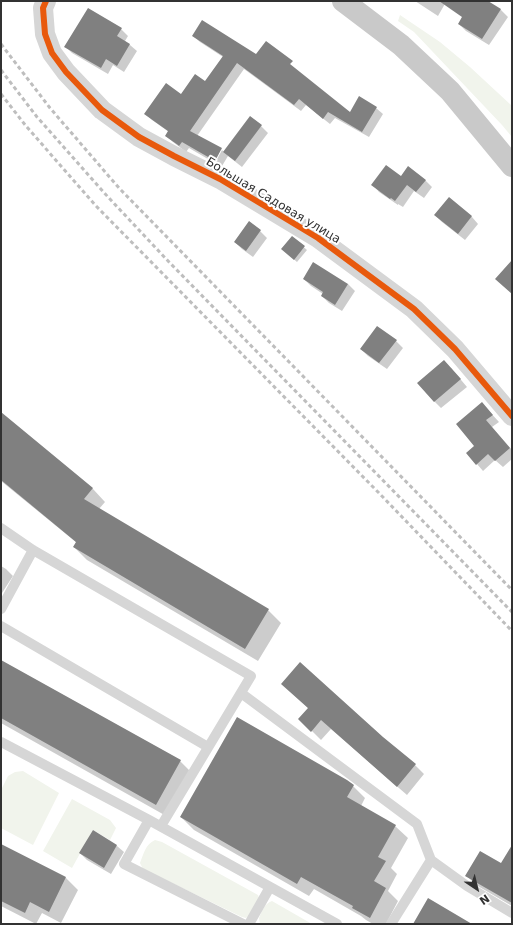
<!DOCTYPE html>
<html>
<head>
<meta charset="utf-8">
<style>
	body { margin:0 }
	#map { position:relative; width:513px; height:925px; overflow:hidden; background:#fff; font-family:"DejaVu Sans",sans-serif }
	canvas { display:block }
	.frame { position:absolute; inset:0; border:2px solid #323232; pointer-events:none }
	.north { position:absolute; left:457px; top:869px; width:40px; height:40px; -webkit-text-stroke:3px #fff; paint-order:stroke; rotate:145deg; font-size:11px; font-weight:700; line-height:16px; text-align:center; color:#323232 }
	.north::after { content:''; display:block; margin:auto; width:14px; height:18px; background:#323232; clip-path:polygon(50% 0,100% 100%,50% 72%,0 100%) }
</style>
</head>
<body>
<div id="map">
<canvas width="513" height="925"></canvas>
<div class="frame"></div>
<div class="north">N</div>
</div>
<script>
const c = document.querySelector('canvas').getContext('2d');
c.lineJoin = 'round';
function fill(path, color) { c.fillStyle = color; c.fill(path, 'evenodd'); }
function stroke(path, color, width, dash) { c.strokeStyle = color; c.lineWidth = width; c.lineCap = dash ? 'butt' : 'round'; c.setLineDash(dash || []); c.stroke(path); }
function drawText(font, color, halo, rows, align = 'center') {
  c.font = font + ' "DejaVu Sans",sans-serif'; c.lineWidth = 4; c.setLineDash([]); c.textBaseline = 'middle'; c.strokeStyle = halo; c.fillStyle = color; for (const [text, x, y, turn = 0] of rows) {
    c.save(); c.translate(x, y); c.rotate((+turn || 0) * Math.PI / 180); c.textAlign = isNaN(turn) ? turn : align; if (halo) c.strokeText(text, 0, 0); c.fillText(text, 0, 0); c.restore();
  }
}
const green = new Path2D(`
	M400,15L440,42L470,67L511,105L512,107V137L502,125L414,32L398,21Z
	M23,771L59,793L33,845L1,828V790L8,776L15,772Z
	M72,799L110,820L116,828L110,840L93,830L72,868L43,851Z
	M155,840L162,842L258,895L259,898L250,915L246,918L242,917L143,869L140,863C144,853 145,845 155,840Z
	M272,901L312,924H260L259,918C262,911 264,904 272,901Z`);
const shadow = new Path2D(`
	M415,1H445L446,2L438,16Z
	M469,1H486L501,10L508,17L489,45L466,31L459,24Z
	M121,29L128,36L125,41L130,45L137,51L124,72L113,65L108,74L72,53L66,47Z
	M193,36L350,113L376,108L383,114L369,137L335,118L330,124L306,105L301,111L244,69L197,136L222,150H220L213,162L189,148L186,152L173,142L166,136L169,132L152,120L146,114L206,83L223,57L200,42Z
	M261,126L268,133L242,167L228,156L222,166L215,163L222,150L224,152Z
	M401,177L425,180L432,187L424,198L414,191L403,207L398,204V205L379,192L373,185Z
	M449,199L472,217L478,224L465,240L442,222L435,215Z
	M260,231L267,238L253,257L242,249L235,242Z
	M292,237L307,250L297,262L282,249Z
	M304,279L348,284L355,291L342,311L329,303L322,296L323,294L311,286Z
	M377,327L396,341L403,348L387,369L368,356L361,349Z
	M451,368L467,387L441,408L434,401Z
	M488,410L499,422L492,427L512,450V459L503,467L495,460L483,471L477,464L476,446Z
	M1,413L93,489L105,502L99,509L268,610L281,623L258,661L87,560L74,547L77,543L1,481Z
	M1,566L6,569L13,576L2,593H1Z
	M1,661L180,761L193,774L168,817L1,723Z
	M282,684L382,737L415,765L424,774L407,795L331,729L321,740L300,719L309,709Z
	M353,786L365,798L361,806L395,826L408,838L391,868L397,874L388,891L398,901L386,924H373L366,920L361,916L314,889L309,896L194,830L181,817Z
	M93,832L117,846L124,852L111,874L87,860L80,853Z
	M1,845L66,878L78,890L61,923L42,913L36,924L1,906Z
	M512,854V906L476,885L466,875L501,864Z`);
const building = new Path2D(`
	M439,1H488L501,9L482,39L458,24L462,17Z
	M88,8L122,28L117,36L130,44L117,66L106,59L101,68L64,47Z
	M202,20L256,54L266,41L293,61L290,64L350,112L359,96L377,107L362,132L328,112L323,119L299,99L294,105L237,63L190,131L222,148L215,161L182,142L179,146L178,145L165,136L168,131L144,114L166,83L181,94L195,74L205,81L223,56L192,36Z
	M250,116L262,125L235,161L223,152Z
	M386,165L401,176L408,166L426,180L416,192L407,185L395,201L391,198L390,199L371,185Z
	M449,197L472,216L458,234L434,215Z
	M249,221L261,230L246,251L234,242Z
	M292,236L305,246L294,260L281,249Z
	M512,260V294L495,279Z
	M313,262L348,284L335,305L321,296L323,292L303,279Z
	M377,326L397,340L379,363L360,349Z
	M444,360L461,379L434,402L417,383Z
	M482,402L493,415L486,420L510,448L495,461L488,454L476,465L466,453L474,446L456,424Z
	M1,412L93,488L84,499L269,609L245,649L73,547L76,542L1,480Z
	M1,660L181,760L156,805L1,718Z
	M300,662L383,737L416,764L397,787L321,720L311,732L298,719L308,708L281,684Z
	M237,717L347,780L354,785L347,797L396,825L378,857L386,861L374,881L386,888L370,918L352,908L353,906L301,877L297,884L180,817Z
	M93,830L117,845L104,868L79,853Z
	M1,844L66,877L49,912L30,902L25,913L1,901Z
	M512,845V903L465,876L480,851L501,863Z
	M428,898L472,924H413Z`);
const lane = new Path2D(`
	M1,528L33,550L251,676L161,826
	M1,609L33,550
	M1,626L208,747
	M241,693L417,824L431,860L391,924
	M1,742L149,820L337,924
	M149,820L124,864L243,924
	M431,860L467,886L512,913
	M249,924L270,887`);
const street = new Path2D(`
	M46,1L43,8L45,34L52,53L66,72L102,110L139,137L174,156L220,179L318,238L414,309L455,349L512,416`);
const primary = new Path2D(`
	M343,1L401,45L450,91L512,166`);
const rail = new Path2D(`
	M1,44L50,108L119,188L512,590
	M1,70L37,117L108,197L169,262L512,612
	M1,94L26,126L96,206L378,492L512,631`);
const cycleway = new Path2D(`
	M46,1L43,8L45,34L52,53L66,72L102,110L139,137L174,156L220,179L318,238L414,309L455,349L512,416`);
const streetNames = [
	["Большая Садовая улица",273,201,31]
];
fill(green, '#f1f4ec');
fill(shadow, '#0003');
fill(building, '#808080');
stroke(lane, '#d6d6d6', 10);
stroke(street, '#d6d6d6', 20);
stroke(primary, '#c9c9c9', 22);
stroke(rail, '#bebebe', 3, [4, 3]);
stroke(cycleway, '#e8590c', 6);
drawText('12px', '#323232', '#fff', streetNames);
</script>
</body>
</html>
